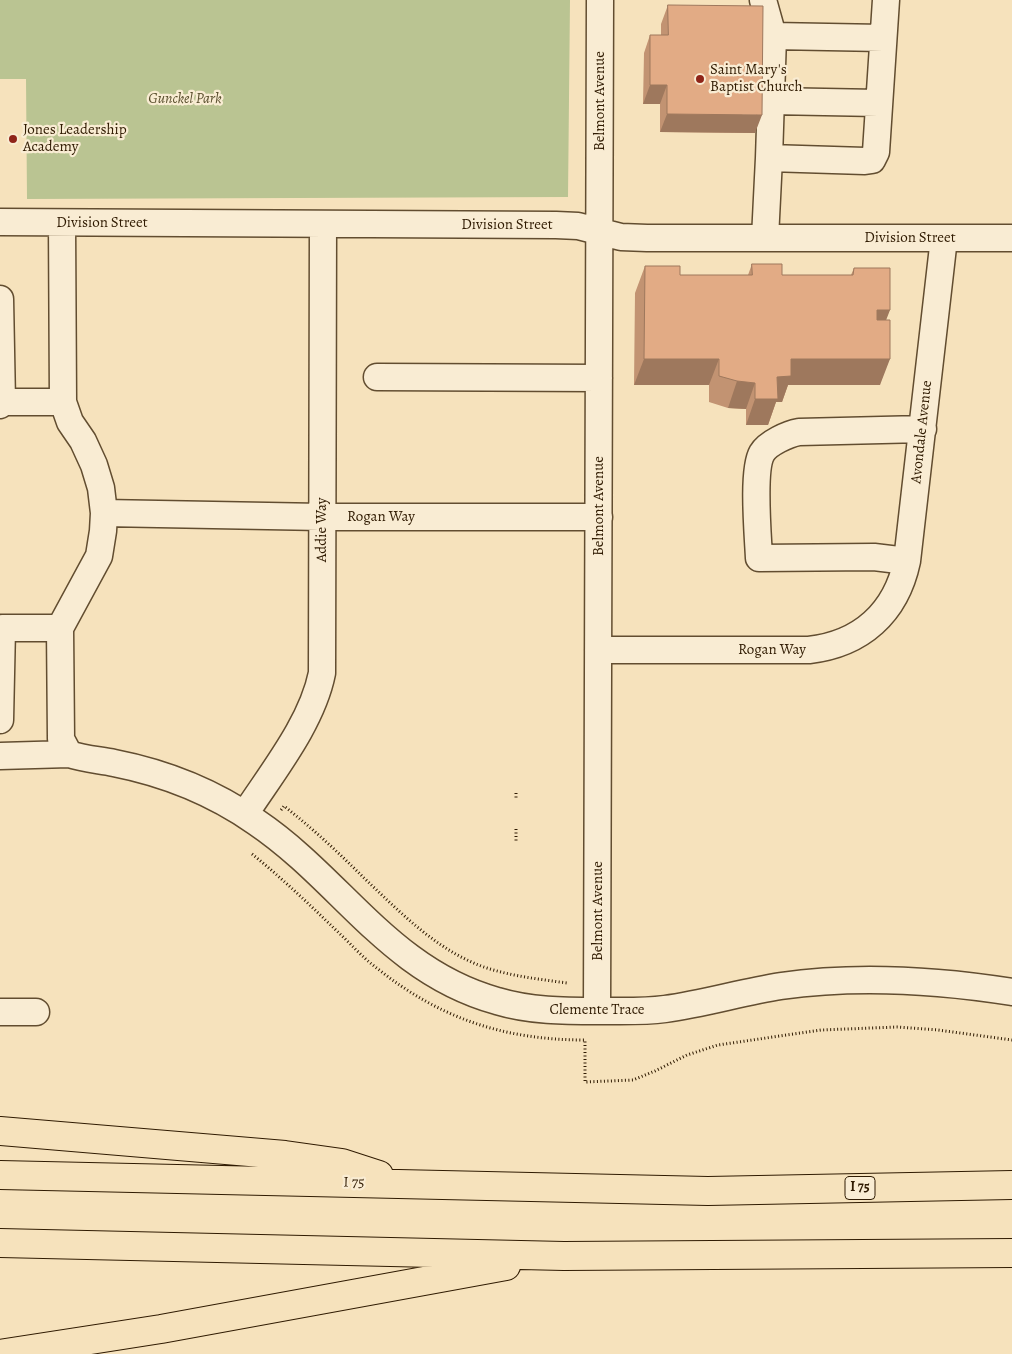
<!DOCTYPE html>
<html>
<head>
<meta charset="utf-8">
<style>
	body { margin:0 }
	canvas { display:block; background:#f6e2bc }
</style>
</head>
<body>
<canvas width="1012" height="1354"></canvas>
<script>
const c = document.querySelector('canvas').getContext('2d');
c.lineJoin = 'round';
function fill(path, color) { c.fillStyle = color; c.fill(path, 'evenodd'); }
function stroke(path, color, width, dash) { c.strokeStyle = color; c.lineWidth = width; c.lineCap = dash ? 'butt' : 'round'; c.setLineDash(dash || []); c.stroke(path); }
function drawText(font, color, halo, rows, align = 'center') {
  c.font = font + ' Alegreya,serif'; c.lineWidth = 4.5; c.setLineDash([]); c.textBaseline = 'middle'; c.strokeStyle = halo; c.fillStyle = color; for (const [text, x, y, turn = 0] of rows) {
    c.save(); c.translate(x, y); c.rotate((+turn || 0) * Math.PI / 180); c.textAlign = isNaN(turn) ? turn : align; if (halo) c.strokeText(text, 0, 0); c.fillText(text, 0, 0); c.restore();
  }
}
const green = new Path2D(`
	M0,0H570L568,197L27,199L26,79H0Z`);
const path = new Path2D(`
	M516,793V800
	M281,810L284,806C312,828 338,852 363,877C399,911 434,948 481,966C509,976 538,979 567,983
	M516,829V842
	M252,854C283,879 311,906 339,933C352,945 364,959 378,969C441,1019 505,1040 585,1040V1082L633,1080L655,1071L687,1055L718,1045L821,1030L897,1027L938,1030L1012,1040`);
const minor = new Path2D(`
	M763,0L773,36L769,158
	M773,36L883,38
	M771,101L878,103
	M0,222L556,225L578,226L621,237L647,238H1012
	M62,223L63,402L70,422L83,441L94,465L101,488L104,513L103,531L99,556L60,628L61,739L69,754C84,759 99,760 114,763C165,773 213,792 256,822C342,880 389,971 497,1001C530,1011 564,1011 599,1011C621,1011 643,1012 665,1009C704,1004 742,992 781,986C858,975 936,980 1012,992
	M765,238L769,158L865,161L872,160L876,152L886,0
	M0,299L2,402L0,405
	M377,377L599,378
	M2,402H63
	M104,513L322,517H599
	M907,561L874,557L759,558C758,536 752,470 762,453C768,443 788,434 799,432L923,429
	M598,650H809C861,644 896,613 907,561L944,238
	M0,720L2,628H60
	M0,756L69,754
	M245,814C273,771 312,723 322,673L323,224
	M597,1011L600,0
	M0,1012H36`);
const highway = new Path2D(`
	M0,1131L285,1155L342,1163L379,1175
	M0,1175L708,1191L1012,1185
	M0,1243L564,1256L1012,1253
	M0,1354L161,1329L506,1266`);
const wall = new Path2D(`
	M668,5L755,133L660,132V104H643L644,53L650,35H661V24Z
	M752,264L782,275H851L854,268L886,320L880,385H788L782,402H776L768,425H746V409L728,408L709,402V385H634L635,293L645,266L680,275H748Z`);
const shadedWall = new Path2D(`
	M650,85H667L660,104H643Z
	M667,114L762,115L755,133L660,132Z
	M877,310H890L880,336H867Z
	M644,359H719L709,385H634Z
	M791,359H890L880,385H788L782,402H776L768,425H746L755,399L777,377Z
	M737,381L755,383L746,409L728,408Z`);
const building = new Path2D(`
	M668,5L763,6L762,115L667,114V85H650V35H668Z
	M752,264H782V275H853L854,268H890V310H877V320H890V359H791V376L777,377L778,399H755V383L737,381L719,376V359H644L645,266H680V275H752Z`);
const markers = [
	[700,79,5,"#8f2418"],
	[13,139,5,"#8f2418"]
];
const shields = [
	[860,1188,30]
];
const shieldNames = [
	["I 75",860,1188]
];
const poiNames = [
	["Saint Mary's",710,70],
	["Baptist Church",710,87],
	["Jones Leadership",23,130],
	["Academy",23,147]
];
const parkNames = [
	["Gunckel Park",185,99]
];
const streetNames = [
	["Belmont Avenue",600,101,-90],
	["Division Street",102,223],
	["Division Street",507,225],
	["Division Street",910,238],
	["Avondale Avenue",922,432,-84],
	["Belmont Avenue",599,506,-90],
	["Rogan Way",381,517],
	["Addie Way",322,530,-90],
	["Rogan Way",772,650],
	["Belmont Avenue",598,911,-90],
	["Clemente Trace",597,1010],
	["I 75",354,1183,1]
];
fill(green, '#bac492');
stroke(minor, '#624d30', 29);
stroke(highway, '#301b02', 30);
stroke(path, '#301b02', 3, [1, 2.5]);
stroke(minor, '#f9ecd3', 26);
stroke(highway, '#f6e2bc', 28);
fill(wall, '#c29372');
fill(shadedWall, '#9e785d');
fill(building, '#e2ab85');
stroke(building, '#9e785d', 1);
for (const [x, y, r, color] of markers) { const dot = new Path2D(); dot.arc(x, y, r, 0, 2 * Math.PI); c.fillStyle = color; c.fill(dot); stroke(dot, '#f9ecd3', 2); }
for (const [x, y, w] of shields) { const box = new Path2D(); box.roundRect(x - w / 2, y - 11.5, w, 23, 4); c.fillStyle = '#f9ecd3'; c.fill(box); stroke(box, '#301b02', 1); }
drawText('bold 14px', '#301b02', null, shieldNames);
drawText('15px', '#301b02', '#f9ecd3', poiNames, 'left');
drawText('italic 15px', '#594e2d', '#f9ecd3', parkNames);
drawText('15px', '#301b02', '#f9ecd3', streetNames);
</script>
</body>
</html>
